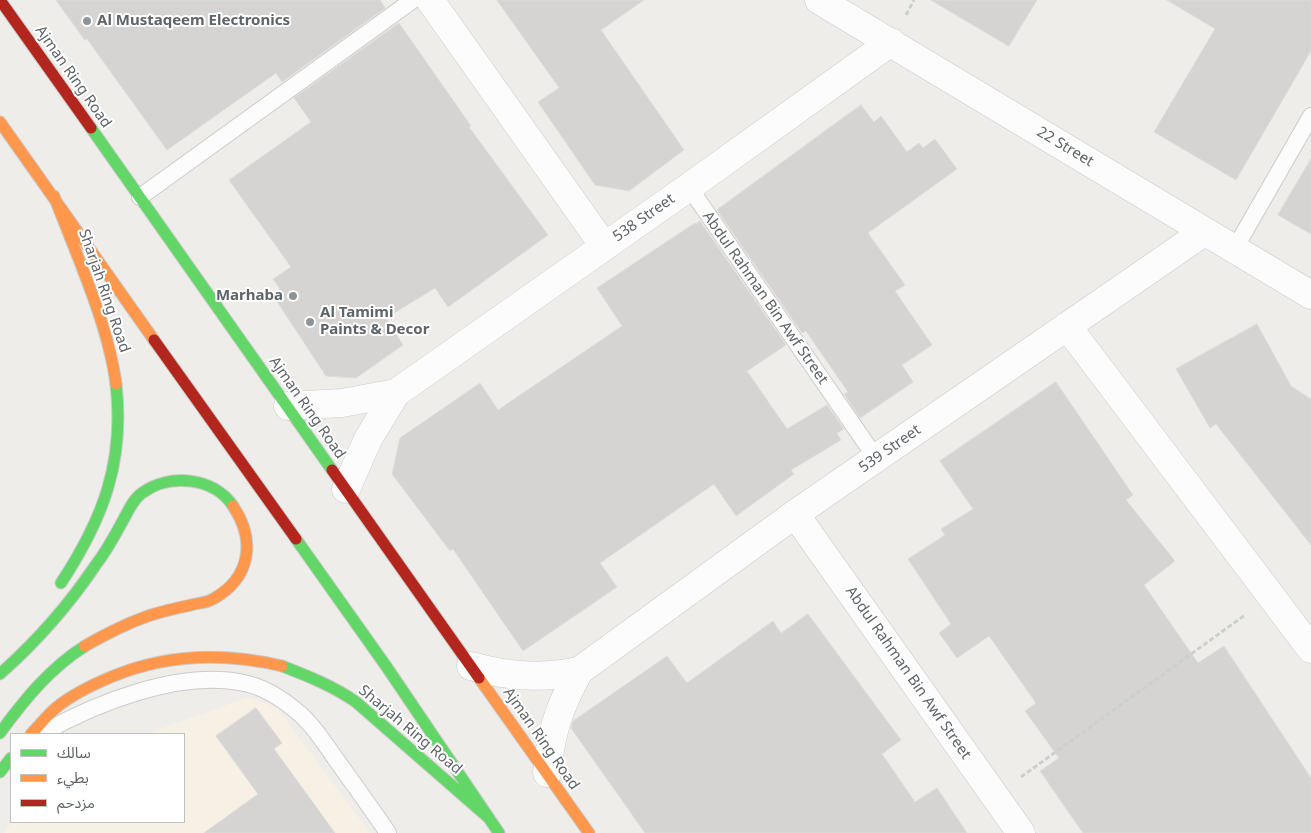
<!DOCTYPE html>
<html>
<head>
<meta charset="utf-8">
<style>
	body { margin:0 }
	#map { position:relative; width:1311px; height:833px; overflow:hidden; background:#efedea; font-family:"Noto Sans","Noto Sans Arabic",sans-serif }
	canvas { display:block }
	.legend { position:absolute; left:10px; top:733px; width:175px; height:90px; box-sizing:border-box; background:#fff; border:1px solid #bfc1c3; margin:0; padding:6px 9px; list-style:none; font-size:15px; color:#5f6468 }
	.legend li { display:flex; align-items:center; gap:10px; height:25px }
	.legend b { width:25px; border:1px solid #bfc1c3 }
</style>
</head>
<body>
<div id="map">
<canvas width="1311" height="833"></canvas>
<ul class="legend">
<li><b style="height:6px;background:#63d668"></b>سالك</li>
<li><b style="height:6px;background:#ff974d"></b>بطيء</li>
<li><b style="height:6px;background:#b3261e"></b>مزدحم</li>
</ul>
</div>
<script>
const c = document.querySelector('canvas').getContext('2d');
c.lineJoin = 'round';
function fill(path, color) { c.fillStyle = color; c.fill(path, 'evenodd'); }
function stroke(path, color, width, dash) { c.strokeStyle = color; c.lineWidth = width; c.lineCap = dash ? 'butt' : 'round'; c.setLineDash(dash || []); c.stroke(path); }
function drawText(font, color, halo, rows, align = 'center') {
  c.font = font + ' "Noto Sans",sans-serif'; c.lineWidth = 4; c.setLineDash([]); c.textBaseline = 'middle'; c.strokeStyle = halo; c.fillStyle = color; for (const [text, x, y, turn = 0] of rows) {
    c.save(); c.translate(x, y); c.rotate((+turn || 0) * Math.PI / 180); c.textAlign = isNaN(turn) ? turn : align; if (halo) c.strokeText(text, 0, 0); c.fillText(text, 0, 0); c.restore();
  }
}
const commercial = new Path2D(`
	M249,697L277,708L370,833H4L12,822H184V734H146Z`);
const building = new Path2D(`
	M56,0H380L385,8L282,82L276,73L167,150L87,39L85,40Z
	M497,0H644L601,30L684,150L629,191L595,185L538,102L559,88Z
	M931,0H1037L1009,46Z
	M1167,0H1311V51L1236,180L1154,132L1215,29Z
	M399,23L471,126L469,127L548,235L448,307L435,288L386,318L403,345L356,378L326,376L272,294L280,289L273,279L291,267L229,180L311,122L294,98Z
	M861,105L874,122L881,116L907,152L919,143L923,148L935,139L957,169L868,233L905,285L895,291L932,345L902,365L913,382L860,418L844,394L848,392L806,331L802,333L717,210Z
	M1311,159V234L1278,215Z
	M700,221L786,345L747,371L787,429L827,405L844,429L837,433L841,440L791,470L794,474L736,516L714,484L600,563L617,587L523,651L453,549L450,551L392,474L400,438L480,383L498,410L622,326L597,288L695,223L696,224Z
	M1257,324L1291,386L1311,399V545L1216,424L1210,428L1176,369Z
	M1056,382L1133,495L1126,500L1175,561L1144,585L1198,663L1224,646L1311,778V833H1083L1040,771L1059,758L1025,711L1036,703L989,636L957,658L939,633L951,624L908,559L945,535L941,529L973,509L940,461Z
	M808,614L901,740L882,754L915,802L937,788L967,833H645L571,728L573,721L667,656L687,683L773,621L781,633Z
	M256,708L282,743L274,749L335,833H204L258,794L216,736Z`);
const path = new Path2D(`
	M906,15L914,0
	M1021,777L1245,615`);
const lane = new Path2D(`
	M689,187L876,458
	M140,197L413,0
	M1234,250L1311,116
	M41,734C96,703 180,669 244,683C265,687 284,700 300,714C314,726 325,744 335,758C353,783 371,808 388,833`);
const street = new Path2D(`
	M430,0L604,246
	M819,0L1311,295
	M1067,326L1311,649
	M288,406L342,403L396,393
	M346,489L368,439L396,393L689,187L891,42
	M795,514L1021,833
	M471,666C508,677 542,679 579,671L795,514L1204,232
	M547,773C551,731 559,708 579,671`);
const fast = new Path2D(`
	M91,128L332,470
	M296,539L386,666L499,833
	M61,583C103,519 125,462 116,384
	M282,666C308,676 333,686 356,702L489,818
	M0,674C36,642 68,606 95,566C105,553 113,539 121,524C127,514 132,500 142,493C169,473 214,477 233,506
	M0,733C24,700 50,668 85,646
	M0,772L11,758`);
const slow = new Path2D(`
	M0,122L154,340
	M54,196C76,254 108,323 116,384
	M85,646C106,634 127,623 151,615C164,611 177,608 191,605C198,603 207,603 213,599C251,578 256,540 233,506
	M479,678L589,833
	M31,734C40,725 47,715 57,707C73,694 92,685 111,677C166,654 223,652 282,666`);
const jam = new Path2D(`
	M0,0L91,128
	M154,340L296,539
	M332,470L479,678`);
const markers = [
	[87,21,5,"#919496"],
	[293,296,5,"#919496"],
	[310,322,5,"#919496"]
];
const poiNames = [
	["Al Mustaqeem Electronics",97,21],
	["Marhaba",283,296,"right"],
	["Al Tamimi",320,313],
	["Paints & Decor",320,330]
];
const streetNames = [
	["Ajman Ring Road",73,77,55],
	["22 Street",1065,147,31],
	["538 Street",644,218,-35],
	["Sharjah Ring Road",104,291,71],
	["Abdul Rahman Bin Awf Street",765,298,55],
	["Ajman Ring Road",307,408,55],
	["539 Street",890,449,-35],
	["Abdul Rahman Bin Awf Street",908,673,55],
	["Sharjah Ring Road",410,730,40],
	["Ajman Ring Road",541,739,55]
];
fill(commercial, '#f7f0e4');
fill(building, '#d6d4d3');
stroke(building, '#dedcd9', 1);
stroke(lane, '#cbcbca', 18);
stroke(street, '#cbcbca', 29);
stroke(fast, '#c9cac9', 13);
stroke(slow, '#c9cac9', 13);
stroke(jam, '#c9cac9', 13);
stroke(path, '#cbd0cd', 3, [5, 2.5]);
stroke(lane, '#fdfcfc', 16);
stroke(street, '#fdfcfc', 28);
stroke(fast, '#63d668', 11);
stroke(slow, '#ff974d', 11);
stroke(jam, '#b3261e', 11);
for (const [x, y, r, color] of markers) { const dot = new Path2D(); dot.arc(x, y, r, 0, 2 * Math.PI); c.fillStyle = color; c.fill(dot); stroke(dot, '#fff', 2); }
drawText('bold 15px', '#5f6468', '#fff', poiNames, 'left');
drawText('15px', '#5f6468', '#fff', streetNames);
</script>
</body>
</html>
